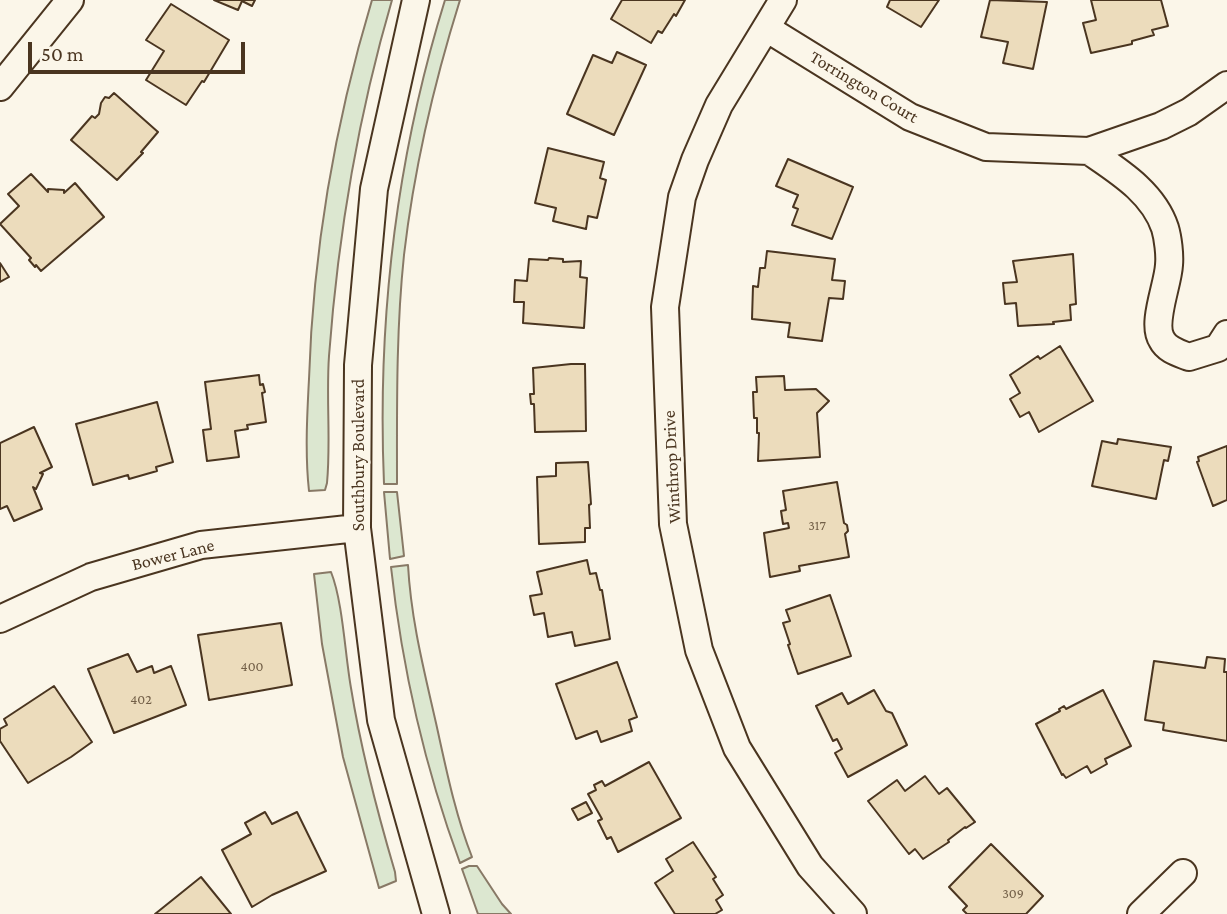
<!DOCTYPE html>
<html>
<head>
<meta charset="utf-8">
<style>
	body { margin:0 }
	#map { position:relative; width:1227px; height:914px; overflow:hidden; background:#fbf6e9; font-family:"Crimson Pro",serif }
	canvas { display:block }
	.scale { position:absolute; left:28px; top:42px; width:217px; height:32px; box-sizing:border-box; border:4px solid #4a3520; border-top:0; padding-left:9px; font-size:21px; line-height:24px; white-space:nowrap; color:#4a3520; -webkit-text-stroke:5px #fbf6e9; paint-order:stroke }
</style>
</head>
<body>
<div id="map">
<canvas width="1227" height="914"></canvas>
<div class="scale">50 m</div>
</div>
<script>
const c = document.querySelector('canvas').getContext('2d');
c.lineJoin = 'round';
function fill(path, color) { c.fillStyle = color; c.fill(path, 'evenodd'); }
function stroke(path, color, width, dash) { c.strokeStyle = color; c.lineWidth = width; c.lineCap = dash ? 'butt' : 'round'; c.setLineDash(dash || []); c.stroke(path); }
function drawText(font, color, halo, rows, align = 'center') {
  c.font = font + ' "Crimson Pro",serif'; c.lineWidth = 5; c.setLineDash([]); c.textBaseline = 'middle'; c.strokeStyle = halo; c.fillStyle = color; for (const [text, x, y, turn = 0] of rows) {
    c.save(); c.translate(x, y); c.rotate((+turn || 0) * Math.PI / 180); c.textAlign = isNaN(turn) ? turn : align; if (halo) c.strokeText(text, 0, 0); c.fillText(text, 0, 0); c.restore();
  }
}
const green = new Path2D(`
	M372,0H392C358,116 338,235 329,356C326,398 331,441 327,483L325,490L309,491C305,455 307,416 309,379C313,251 335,123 372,0Z
	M445,0H460C434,83 414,169 404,255C396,331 397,408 397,484H384C377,319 396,158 445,0Z
	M384,492H397L404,556L390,559Z
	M408,565C411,620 424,670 436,723C446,768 455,814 472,857L460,863C425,768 402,668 391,567Z
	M331,572C343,602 345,655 351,688C361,750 377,811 395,872L396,881L379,888L343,757L322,644L314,574Z
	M469,866H477L502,904L511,914H478L462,869Z`);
const building = new Path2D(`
	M214,0H255L252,6L242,1L238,10Z
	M622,0H685L676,16L674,14L662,33L658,31L651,43L611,19Z
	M890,0H939L921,27L887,7Z
	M990,0L1047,2L1033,69L1003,63L1008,42L981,37Z
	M1091,0H1161L1168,26L1152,30L1154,35L1132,41V44L1091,53L1083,23L1096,20Z
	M171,4L229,40L204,82L202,81L186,105L146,80L164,51L146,40Z
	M617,52L646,65L614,135L567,114L593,55L612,63Z
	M114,93L158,132L141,152L143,153L117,180L71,140L92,116L95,118L99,114L101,103L105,97L109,98Z
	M548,148L604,162L600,178L606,180L597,218L588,216L586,229L553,221L556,208L535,203Z
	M788,159L853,187L832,239L792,225L798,209L793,207L798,195L776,186Z
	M31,174L48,192V189L64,190V193L75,183L104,217L41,271L36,265L35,267L29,260L31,258L0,224L19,206L8,194Z
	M767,251L835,259L832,280L845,281L843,299L829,298L822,341L788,337L790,323L752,319L753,286L758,287L760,268H765Z
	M1073,254L1076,304L1070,305L1071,320L1053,322L1054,324L1018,326L1016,303L1005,304L1003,283L1017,282L1013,261Z
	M549,258L563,259V262L581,261L580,277L587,278L584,328L523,323L524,302H514L515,280L527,281L529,259L548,260Z
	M0,263L9,277L0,282Z
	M1060,346L1093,401L1039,432L1029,412L1020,417L1010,399L1020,393L1010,375L1038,356L1040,359Z
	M571,364H585L586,431L535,432L534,404H531L530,394H534L533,368Z
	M259,375L260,385L263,384L265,392L262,393L266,422L247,425L248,429L235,431L239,457L207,461L203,430L211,429L205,382Z
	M784,376L785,390L816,389L829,401L817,413L820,457L758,461L759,433H757V418H754L753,392H757L756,377Z
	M157,402L173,462L156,467L157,471L129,479L128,475L93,485L76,424Z
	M34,427L52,467L40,473L43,474L36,489L33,487L42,509L14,521L7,506L0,509V443Z
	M1118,439L1171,447L1168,461L1164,460L1156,499L1092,486L1102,441L1117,444Z
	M1227,446V500L1213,506L1197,462L1199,461L1198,457Z
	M588,462L591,504L589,505L590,528H585V542L539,544L537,477L556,476V463Z
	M837,482L844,523L847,525L848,531L845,534L849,557L799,566L800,571L770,577L764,533L789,528L788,523L783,524L781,511L786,510L783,491Z
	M587,560L590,574L596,573L600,590H602L610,639L575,646L572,632L548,637L544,613L534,615L530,596L542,594L537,572Z
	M830,595L851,656L798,674L788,645L790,644L783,623L790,621L786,610Z
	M281,623L292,685L209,700L198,635Z
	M128,654L137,672L152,666L154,673L171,666L186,705L114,733L88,669Z
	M1207,657L1225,659L1224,672H1227V741L1163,730L1164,723L1145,720L1154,661L1205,668Z
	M617,662L637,717L629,720L632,731L601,742L597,731L576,739L556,684Z
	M54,686L92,742L71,757L28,783L0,741V729L7,725L4,719Z
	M874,690L886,711L892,713L907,745L848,777L835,753L842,749L837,739L833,741L816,706L842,693L848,704Z
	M1103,690L1131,746L1105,759L1107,764L1091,773L1087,766L1066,778L1063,774L1062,775L1036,724L1060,711L1059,709L1064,706L1066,709Z
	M649,762L681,818L618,852L611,837L607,839L598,821L602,819L588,794L596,790L594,785L602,781L605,786Z
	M925,776L939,794L947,788L975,822L966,828L965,827L948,840L949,842L923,859L915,849L909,854L868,801L897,780L905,791Z
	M586,802L592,813L578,820L572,809Z
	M265,812L272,824L297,812L326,871L272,895L252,907L222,850L251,834L245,823Z
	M693,842L716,877L713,879L723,895L716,900L722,910L715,914H675L655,883L673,871L666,859Z
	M991,844L1043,896L1026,914H967L963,910L967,906L949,887Z
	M201,877L231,914H155Z`);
const minor = new Path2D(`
	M416,0L374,189L358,365L357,528L381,720L436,914
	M783,0L719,105L695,160L682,197L665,307L673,524L699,650L737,748L810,866L853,914
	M766,28L910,117L986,147L1089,151L1161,126L1189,112L1227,85
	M0,87L70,0
	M1089,151C1118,171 1153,192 1165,228C1168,238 1170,255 1169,265C1168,285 1151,324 1162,340C1167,350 1179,353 1189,357L1218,348L1227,334
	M0,619L91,577L201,545L357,528
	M1141,914L1183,873`);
const numberNames = [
	["317",817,526],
	["400",252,667],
	["402",141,700],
	["309",1013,894]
];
const streetNames = [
	["Torrington Court",864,87,31],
	["Southbury Boulevard",358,455,-90],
	["Winthrop Drive",672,467,-93],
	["Bower Lane",173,555,-14]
];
fill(green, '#dce7d0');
stroke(green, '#887966', 2);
fill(building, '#ecdcbc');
stroke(building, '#4a3520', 2);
stroke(minor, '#4a3520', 30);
stroke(minor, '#fbf6e9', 26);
drawText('14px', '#725f47', null, numberNames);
drawText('18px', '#4a3520', '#fbf6e9', streetNames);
</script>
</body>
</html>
